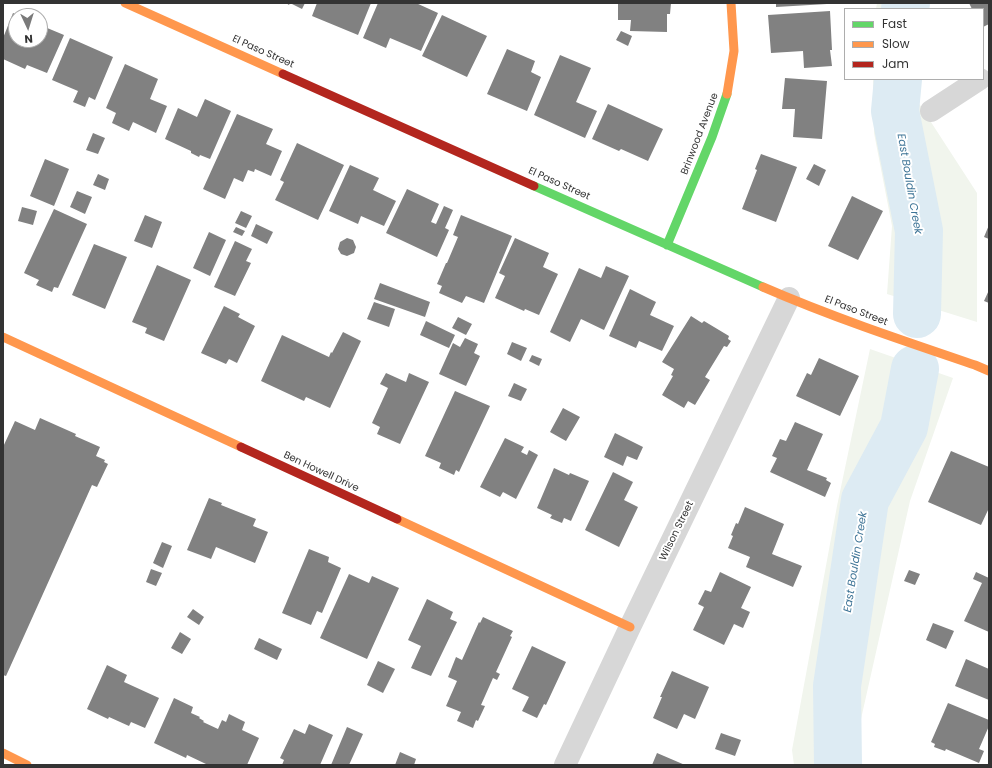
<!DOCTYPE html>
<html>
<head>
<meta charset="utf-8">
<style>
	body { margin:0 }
	#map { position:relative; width:992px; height:768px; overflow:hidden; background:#fff; font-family:Poppins,sans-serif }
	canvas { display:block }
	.frame { position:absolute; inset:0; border:4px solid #333; pointer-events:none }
	.legend { position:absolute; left:844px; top:8px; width:140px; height:72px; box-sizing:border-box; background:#fff; border:1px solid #adadad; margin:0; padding:5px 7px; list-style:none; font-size:12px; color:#333 }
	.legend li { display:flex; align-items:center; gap:8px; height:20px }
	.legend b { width:20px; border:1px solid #adadad }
	.north { position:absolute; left:8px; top:8px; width:40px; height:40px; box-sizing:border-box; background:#fff; border:1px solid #adadad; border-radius:50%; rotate:176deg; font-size:11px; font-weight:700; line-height:16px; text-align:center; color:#333 }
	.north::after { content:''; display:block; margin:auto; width:14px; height:18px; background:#7a7a7a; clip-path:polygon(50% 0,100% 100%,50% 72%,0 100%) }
</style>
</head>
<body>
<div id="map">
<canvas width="992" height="768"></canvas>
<div class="frame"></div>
<ul class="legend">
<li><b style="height:5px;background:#63d668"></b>Fast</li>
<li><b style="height:5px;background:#ff974d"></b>Slow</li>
<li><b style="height:5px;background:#b3261e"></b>Jam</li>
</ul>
<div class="north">N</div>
</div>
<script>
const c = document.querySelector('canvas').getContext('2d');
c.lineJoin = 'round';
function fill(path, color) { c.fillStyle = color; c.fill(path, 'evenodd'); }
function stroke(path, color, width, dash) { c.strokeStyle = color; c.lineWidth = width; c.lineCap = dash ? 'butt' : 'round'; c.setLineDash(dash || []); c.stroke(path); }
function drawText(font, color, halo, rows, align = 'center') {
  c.font = font + ' Poppins,sans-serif'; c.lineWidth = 4; c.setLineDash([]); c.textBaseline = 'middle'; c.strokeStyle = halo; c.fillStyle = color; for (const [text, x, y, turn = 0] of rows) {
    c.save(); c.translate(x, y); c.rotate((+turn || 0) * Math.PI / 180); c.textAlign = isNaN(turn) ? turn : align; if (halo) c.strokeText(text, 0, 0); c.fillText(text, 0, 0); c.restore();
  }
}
const green = new Path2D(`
	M877,3H926V9H876Z
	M873,79H918L916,99L977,193V322L887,294L892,226L874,133Z
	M870,349L953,378L910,501L852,759L853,765H794L792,750L837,506Z`);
const river = new Path2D(`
	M905,9L906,3
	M898,79L895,111L919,231L917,314
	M838,765L837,686L865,500L904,427L915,369`);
const building = new Path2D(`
	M286,3H305L302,9L290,3L289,5Z
	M317,3H371L358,35L312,16Z
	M378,3H416L438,13L421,51L390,38L386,48L363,38Z
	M618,3H671L670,14H667V32L630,31L631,20H618Z
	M776,3H827V4L776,7Z
	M969,3H989V24L983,27V9H972Z
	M830,11L832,50H830L832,66L804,68L803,51L771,53L768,15Z
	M13,13L20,16H16V40H40V25L64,35L47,73L27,65L25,69L3,59V38Z
	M442,15L487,36L467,77L422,56Z
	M621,31L632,36L628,46L616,40Z
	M70,38L113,57L95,100L89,97L85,107L73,102L78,91L52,80Z
	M507,49L535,61L531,72L541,77L527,111L487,94Z
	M560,55L591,68L576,102L597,111L585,138L534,115Z
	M125,64L158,79L150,99L167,106L156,133L133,122L129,131L112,123L116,113L106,108Z
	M785,78L827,81L822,139L793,137L795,109H782Z
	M205,99L231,111L210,159L200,155L199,157L191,153V151L165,139L178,108L197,117Z
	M608,104L663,129L648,161L621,149L619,151L592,139Z
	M237,114L273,129L266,144L282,151L271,176L255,169L254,172L248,170L243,182L234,178L225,199L203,189Z
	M93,133L105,138L98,154L86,150Z
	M297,143L344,165L318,220L275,200L284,182L280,180Z
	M761,154L797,167L776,222L742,209L757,170L755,169Z
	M45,159L69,169L54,206L30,196Z
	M814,164L826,170L819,186L806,179Z
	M350,165L379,178L373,190L396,201L384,226L361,216L358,224L329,211Z
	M98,174L109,179L105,190L93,185Z
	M407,189L439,204L431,222L436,224L444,206L453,210L445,228L449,230L437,257L386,233Z
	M77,191L92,197L85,214L70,207Z
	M852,196L883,211L858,260L828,246Z
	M22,207L37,211L33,225L18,221Z
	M54,209L87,224L58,288L54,287L52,292L36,285L39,280L24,273Z
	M241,211L252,216L246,228L235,223Z
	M145,215L162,222L152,248L134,241Z
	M461,215L512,236L484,303L466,296L462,303L439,293L442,286L437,284L446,263H447L458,237L453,235Z
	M256,224L273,232L267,244L251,236Z
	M989,225V239L984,237Z
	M236,227L245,231L242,236L233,232Z
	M209,232L226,240L210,276L193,268Z
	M347,238L353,240L356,247L354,253L347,256L341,254L338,249L340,242Z
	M515,238L549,253L543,267L558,274L539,315L525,309L524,311L495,298L505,276L499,273Z
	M235,241L252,249L246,261L251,263L235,296L214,287Z
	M94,244L127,257L105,309L72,295Z
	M157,265L191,280L164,341L145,333L147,328L132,322Z
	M606,266L629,276L604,330L581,319L570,342L550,332L579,268L601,278Z
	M380,283L430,302L425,317L374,299Z
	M630,289L656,302L650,315L674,326L662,351L639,341L636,348L609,336Z
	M989,290V303L984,301Z
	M374,302L395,309L389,327L367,319Z
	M224,306L240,314L238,317L255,326L237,363L229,359L226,364L201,353Z
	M691,316L702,323L704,321L729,336L728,339L731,341L727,347L724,346L705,377L710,380L695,405L688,401L684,408L662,395L673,376L671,375L674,369L662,362Z
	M458,317L472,324L466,335L452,328Z
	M426,321L455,335L449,348L420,335Z
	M343,332L361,341L330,408L306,397L304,401L261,381L282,335L329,357L331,352L332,353Z
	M465,338L478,344L474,353L480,356L466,386L439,374L453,343L460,347Z
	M512,342L527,348L521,361L507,354Z
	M532,355L542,359L539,366L529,361Z
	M819,358L859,376L840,416L796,396L807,373L811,375Z
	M386,373L406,382L409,373L429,382L400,444L377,434L380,427L372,423L388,388L380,384Z
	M514,383L527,389L521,401L508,396Z
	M455,391L490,406L459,472L456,470L454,475L439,468L441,463L425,456Z
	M563,408L580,417L566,441L550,432Z
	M40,418L76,434L75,436L100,447L96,456L105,460L104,462L108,464L97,487L92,485L6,676L3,675V447L15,421L35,430Z
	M795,422L823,434L807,470L827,478L826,480L831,483L825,497L770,472L777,458L772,456L780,439L786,441Z
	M615,433L643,447L637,460L627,456L623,466L604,457Z
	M505,438L524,447L521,452L527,455L529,450L538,455L516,499L503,492L500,497L480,487Z
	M951,451L989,467V508L981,525L928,502Z
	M554,468L569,475L570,473L589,481L571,521L564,518L562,523L550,518L552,515L537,508Z
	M613,472L633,482L624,500L638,507L619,547L585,530Z
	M209,498L222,503L221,505L256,519L253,526L268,532L255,563L216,547L211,559L187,550Z
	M745,507L784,524L772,554L802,566L793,587L746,567L750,557L728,548L733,536L731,535L736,523L738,524Z
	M162,542L172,546L163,568L153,563Z
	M309,549L329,557L328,562L341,568L322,613L317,611L311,625L282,613Z
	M151,569L162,573L156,586L146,582Z
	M909,570L920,574L915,585L904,581Z
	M720,572L751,587L741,608L750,612L743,628L734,624L724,645L693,630L704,607L698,604L705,590L711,592Z
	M976,572L989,578V632L964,621L982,583L973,579Z
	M349,574L369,583L372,576L399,588L367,659L320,638Z
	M427,599L453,612L450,619L457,622L431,676L411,668L421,646L408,640Z
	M193,609L204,617L199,625L187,617Z
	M483,617L513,631L510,636L512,637L496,672L500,674L497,680L493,678L481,705L485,706L478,721L476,720L473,728L457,721L461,712L446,706L457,681L448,677L456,657L462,660L479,622L480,623Z
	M933,623L954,631L946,649L926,640Z
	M180,632L191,639L182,654L171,648Z
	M259,638L282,649L277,660L254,649Z
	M532,646L566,662L546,705L544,704L537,718L522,711L529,697L512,689Z
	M966,659L989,669V700L955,686Z
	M378,661L395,669L383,693L367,685Z
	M107,665L127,675L124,682L159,698L145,728L131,722L129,726L109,717L108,719L87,709Z
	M672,671L709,687L695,719L684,714L677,729L653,718L662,697H660Z
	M174,698L193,707L191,713L200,717L199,718L204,721L203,722L218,729L222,720L226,722L229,714L245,722L242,730L259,738L247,765H206V764L187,755L186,758L154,743Z
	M948,703L989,720V726L979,749L984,751L979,763L946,749L945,751L934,747L935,744L931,742Z
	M309,724L333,735L320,765H282L284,760L280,758L294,729L305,734Z
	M347,727L363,734L349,765H331Z
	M721,733L741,740L735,756L715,749Z
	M400,752L416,759L414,765H395Z
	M657,753L685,765H652Z`);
const street = new Path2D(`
	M931,111L980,79
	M565,765L630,627L789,298`);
const fast = new Path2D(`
	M534,186L763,287
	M667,245L712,137L727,94`);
const slow = new Path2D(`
	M125,3L283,74
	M727,94L734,51L731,3
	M763,287C832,317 904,341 975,365L989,371
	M3,337L241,447
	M397,519L630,627
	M3,753L27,765`);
const jam = new Path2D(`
	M283,74L534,186
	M241,447L397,519`);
const streetNames = [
	["El Paso Street",263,52,24],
	["Brinwood Avenue",700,134,-69],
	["El Paso Street",559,184,24],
	["El Paso Street",856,311,21],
	["Ben Howell Drive",321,472,25],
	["Wilson Street",677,531,-64]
];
const waterNames = [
	["East Bouldin Creek",909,184,80],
	["East Bouldin Creek",856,562,-81]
];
fill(green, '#f1f5ed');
stroke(river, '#ddebf3', 48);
fill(building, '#818181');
stroke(street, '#d7d7d7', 22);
stroke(fast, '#63d668', 9);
stroke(slow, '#ff974d', 9);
stroke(jam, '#b3261e', 9);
drawText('10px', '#333', '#fff', streetNames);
drawText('italic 11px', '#3f7597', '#fff', waterNames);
</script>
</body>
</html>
